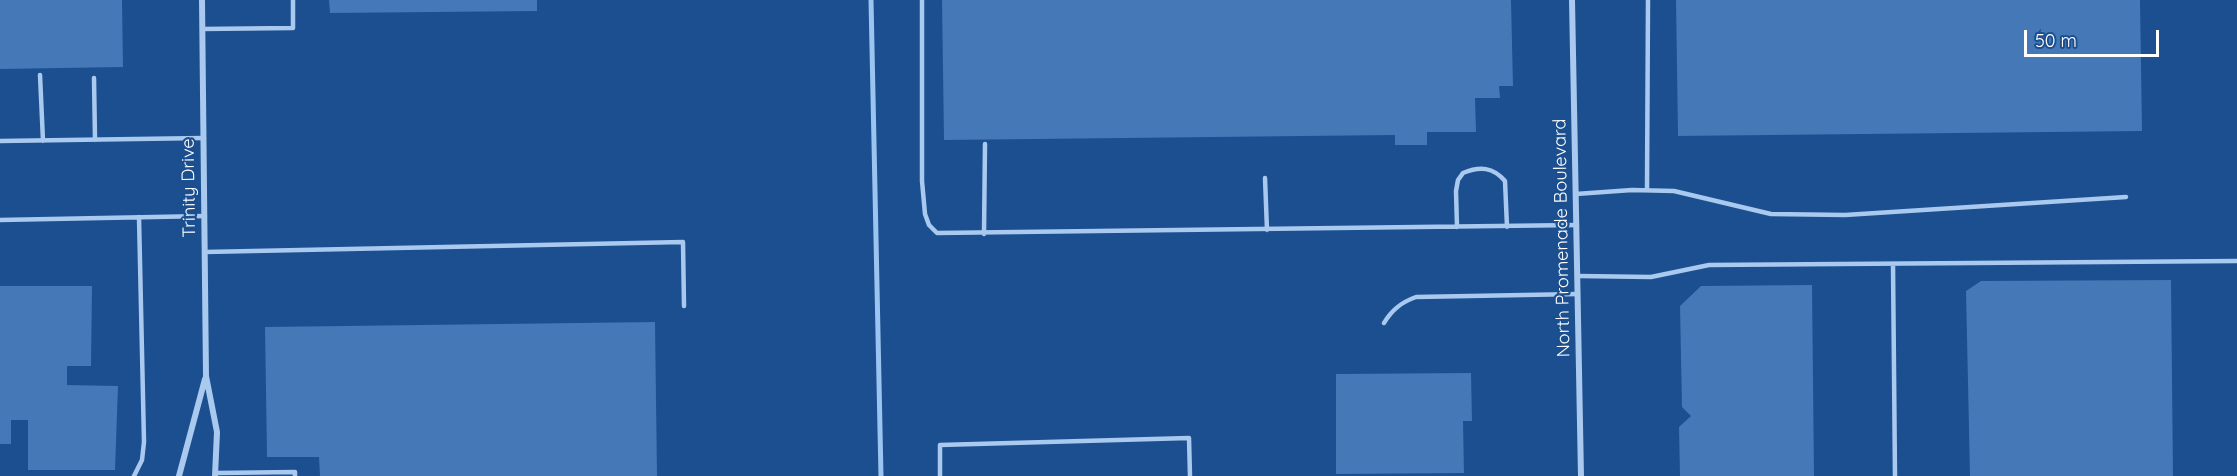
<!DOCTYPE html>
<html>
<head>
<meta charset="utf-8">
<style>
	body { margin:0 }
	#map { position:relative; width:2237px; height:476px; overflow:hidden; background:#1b4f8f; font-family:Quicksand,sans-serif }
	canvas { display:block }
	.scale { position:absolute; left:2024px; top:30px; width:135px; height:27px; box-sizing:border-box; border:3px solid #fff; border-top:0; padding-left:8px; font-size:18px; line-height:21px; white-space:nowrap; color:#fff; -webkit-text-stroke:4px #1b4f8f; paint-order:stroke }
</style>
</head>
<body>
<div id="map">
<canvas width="2237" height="476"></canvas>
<div class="scale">50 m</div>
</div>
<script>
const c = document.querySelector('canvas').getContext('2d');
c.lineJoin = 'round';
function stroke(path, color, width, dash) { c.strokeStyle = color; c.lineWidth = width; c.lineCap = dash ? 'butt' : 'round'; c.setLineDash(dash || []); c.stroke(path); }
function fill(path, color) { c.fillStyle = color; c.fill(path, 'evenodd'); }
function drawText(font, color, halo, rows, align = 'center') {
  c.font = font + ' Quicksand,sans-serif'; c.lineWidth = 4.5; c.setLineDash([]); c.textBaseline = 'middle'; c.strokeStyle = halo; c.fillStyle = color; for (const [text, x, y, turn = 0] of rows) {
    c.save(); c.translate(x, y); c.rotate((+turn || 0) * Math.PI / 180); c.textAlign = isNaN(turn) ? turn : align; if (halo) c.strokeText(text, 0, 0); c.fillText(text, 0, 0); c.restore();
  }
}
const stream = new Path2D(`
	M871,0L881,476`);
const building = new Path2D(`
	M0,0H122L123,67L0,69Z
	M329,0H537V11L330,13Z
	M942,0H1511L1513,86H1499L1500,98H1475L1476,132H1427V145H1395V135L944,140Z
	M1676,0H2140L2142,131L1678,136Z
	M2171,280L2173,476H1970L1966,291L1981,281Z
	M1812,285L1814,476H1680L1679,427L1691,416L1682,407L1680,306L1701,286Z
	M0,286H92L91,366H67V385L118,386L115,470H28V420H11V444H0Z
	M655,322L657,476H320L319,457H267L265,327Z
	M1471,373L1472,421H1463L1464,473L1336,474V374Z`);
const service = new Path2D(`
	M922,0V181L925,214L929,225L937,233L1577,225
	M202,29L293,28V0
	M40,75L43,141
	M94,78L95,140
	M0,141L204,138
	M1265,178L1267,230
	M1647,190L1648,0
	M1576,194L1632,190L1674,191L1771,214L1845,215L2126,197
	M0,220L205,216
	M1457,227L1456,191L1458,180L1463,173C1480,166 1493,167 1505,181L1507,227
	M984,234L985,144
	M205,252L683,242L684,306
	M1893,264L1895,476
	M1578,276L1651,277L1709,265L2237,261
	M1384,323C1392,309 1402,302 1416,297L1578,294
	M216,473L295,472V476
	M134,476L142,460L144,442L139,217
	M940,476V445L1189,438L1190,476`);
const minor = new Path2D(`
	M202,0L206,376L217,432L215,476
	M1572,0L1581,476
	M179,476L205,379`);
const streetNames = [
	["Trinity Drive",189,188,-91],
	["North Promenade Boulevard",1562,238,-91]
];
stroke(stream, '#9cc4f0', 5);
fill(building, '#4478b7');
stroke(service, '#a9c9ee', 4.5);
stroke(minor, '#a9c9ee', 6);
drawText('18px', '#fff', '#1b4f8f', streetNames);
</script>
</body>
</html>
